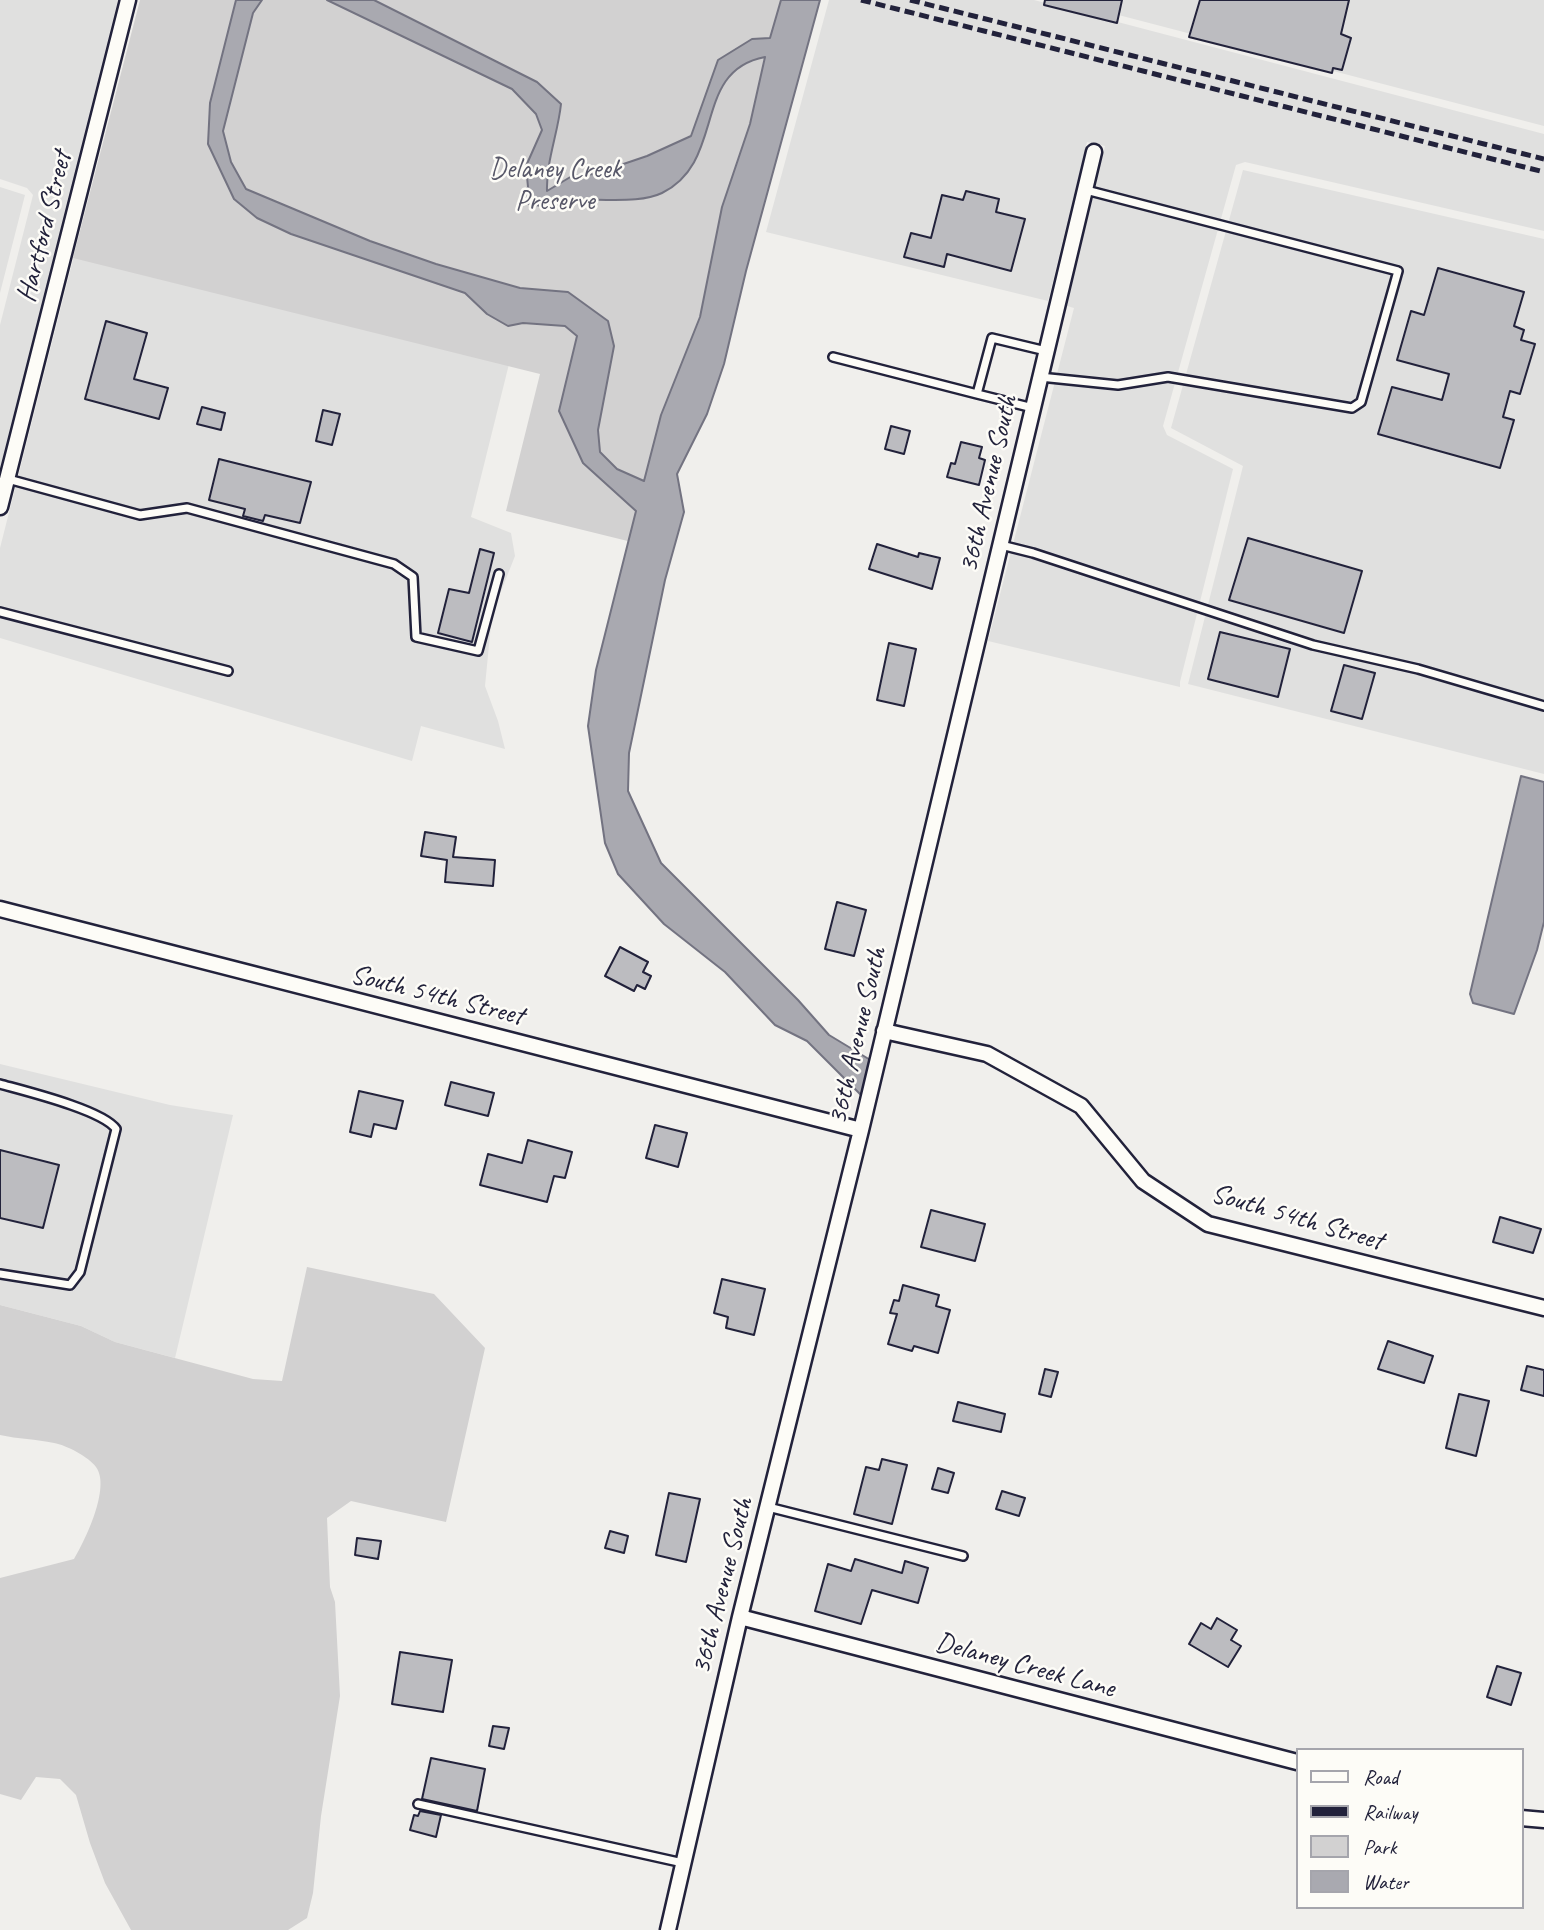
<!DOCTYPE html>
<html>
<head>
<meta charset="utf-8">
<style>
	body { margin:0 }
	#map { position:relative; width:1544px; height:1930px; overflow:hidden; background:#f0efec; font-family:Caveat,sans-serif }
	canvas { display:block }
	.legend { position:absolute; left:1296px; top:1748px; width:228px; height:161px; box-sizing:border-box; background:#fdfcf7; border:2px solid #a5a5ac; margin:0; padding:9px 12px; list-style:none; font-size:21px; color:#22223b }
	.legend li { display:flex; align-items:center; gap:14px; height:35px }
	.legend b { width:35px; border:2px solid #a5a5ac }
</style>
</head>
<body>
<div id="map">
<canvas width="1544" height="1930"></canvas>
<ul class="legend">
<li><b style="height:9px;background:#fdfcf7"></b>Road</li>
<li><b style="height:9px;background:#22223b"></b>Railway</li>
<li><b style="height:19px;background:#d2d1d1"></b>Park</li>
<li><b style="height:19px;background:#a9a9b0"></b>Water</li>
</ul>
</div>
<script>
const c = document.querySelector('canvas').getContext('2d');
c.lineJoin = 'round';
function fill(path, color) { c.fillStyle = color; c.fill(path, 'evenodd'); }
function stroke(path, color, width, dash) { c.strokeStyle = color; c.lineWidth = width; c.lineCap = dash ? 'butt' : 'round'; c.setLineDash(dash || []); c.stroke(path); }
function drawText(font, color, halo, rows, align = 'center') {
  c.font = font + ' Caveat,sans-serif'; c.lineWidth = 5; c.setLineDash([]); c.textBaseline = 'middle'; c.strokeStyle = halo; c.fillStyle = color; for (const [text, x, y, turn = 0] of rows) {
    c.save(); c.translate(x, y); c.rotate((+turn || 0) * Math.PI / 180); c.textAlign = isNaN(turn) ? turn : align; if (halo) c.strokeText(text, 0, 0); c.fillText(text, 0, 0); c.restore();
  }
}
const built = new Path2D(`
	M0,0H118L0,468V325L33,195L27,188L0,179Z
	M829,0H1034L1544,134V231L1245,162L1236,165L1163,426L1167,435L1233,469L1180,682V687L988,641L1074,308L1067,306L1105,146L1087,142L1048,301L766,232Z
	M1061,0H1544V126Z
	M1243,170L1544,239V774L1188,684L1243,466L1171,428Z
	M0,187L25,195L0,293Z
	M78,240L511,356L471,517L511,533L515,556L492,614L485,686L498,721L505,749L421,726L412,761L0,638V548Z
	M0,1064L170,1105L233,1115L175,1358L115,1342L81,1326L0,1305Z`);
const green = new Path2D(`
	M140,0H795L656,548L506,511L540,374L73,258Z
	M307,1267L434,1294L485,1348L446,1522L351,1501L327,1518L330,1587L335,1602L340,1696L321,1816L313,1893L307,1918L288,1930H131L105,1883L90,1843L76,1795L60,1779L36,1777L21,1800L0,1794V1578L74,1559C85,1541 111,1487 96,1467C89,1457 66,1445 54,1443C36,1439 18,1439 0,1435V1305L81,1326L115,1342L253,1379L282,1381Z`);
const water = new Path2D(`
	M236,0H262L253,13L223,131L231,162L246,189L370,241L436,264L520,288L568,292L608,321L614,346L598,430L600,452L617,469L644,481L661,415L700,317L722,207L750,124L765,57C691,71 727,161 662,193C641,203 610,199 588,200C573,200 560,205 545,206C537,206 527,203 519,202L528,187L526,166L542,130L536,114L512,89L327,0H374L537,82L561,104C558,133 546,162 547,191L572,176L594,174L647,156L691,136L718,60L752,39L770,38L781,0H820L746,271L724,364L707,414L677,474L684,512L665,580L629,753L628,791L661,863L798,1000L829,1035L872,1061L861,1095L807,1041L775,1025L725,972L664,924L618,874L605,843L588,726L596,670L636,511L583,463L559,411L577,336L565,326L523,323L508,326L487,314L465,293L291,234L257,218L234,199L208,144L210,103Z
	M1521,776L1544,782V922L1537,950L1514,1014L1473,1003L1470,994Z`);
const building = new Path2D(`
	M1045,0H1122L1117,23L1044,5Z
	M1200,0H1349L1341,34L1351,38L1342,70L1333,68L1332,73L1189,37Z
	M966,191L999,199L996,212L1025,219L1011,271L947,254L944,267L904,257L911,233L931,238L942,195L963,200Z
	M1438,268L1524,292L1514,326L1524,330L1521,340L1535,344L1520,394L1510,391L1503,417L1514,420L1500,468L1378,434L1392,387L1442,400L1449,374L1397,360L1411,311L1424,315Z
	M106,321L147,333L134,379L168,388L159,419L85,399Z
	M202,407L225,413L221,430L197,424Z
	M323,410L340,414L332,445L316,441Z
	M891,426L910,431L904,454L885,449Z
	M961,442L982,447L979,458L985,460L979,485L947,477L951,463L955,464Z
	M219,459L311,482L300,523L265,515L263,521L243,516L245,509L209,500Z
	M1248,538L1362,571L1344,633L1229,600Z
	M877,544L918,557L919,553L940,558L932,589L869,569Z
	M480,549L494,553L472,642L438,633L449,589L469,593Z
	M1220,632L1290,649L1278,697L1208,679Z
	M889,643L916,649L904,706L877,700Z
	M1344,665L1375,673L1362,719L1331,711Z
	M425,832L456,837L453,857L495,860L493,886L445,882L447,860L421,856Z
	M837,902L866,910L854,956L825,949Z
	M620,947L648,962L643,972L651,976L645,989L637,985L634,991L605,976Z
	M451,1082L494,1093L488,1116L445,1105Z
	M359,1091L403,1101L396,1129L374,1124L371,1137L350,1132Z
	M655,1125L687,1133L678,1167L646,1158Z
	M528,1140L572,1152L565,1178L554,1176L547,1202L480,1185L488,1154L522,1163Z
	M0,1150L59,1165L43,1228L0,1218Z
	M931,1210L985,1224L975,1261L921,1247Z
	M1500,1217L1541,1229L1533,1253L1493,1242Z
	M722,1279L765,1289L754,1335L726,1328L728,1317L714,1313Z
	M903,1285L939,1295L936,1306L950,1310L938,1353L914,1346L912,1351L888,1344L897,1314L890,1313L894,1300L899,1301Z
	M1388,1341L1433,1356L1424,1383L1378,1369Z
	M1527,1366L1544,1370V1396L1521,1390Z
	M1045,1369L1058,1372L1051,1397L1039,1394Z
	M1459,1394L1489,1401L1476,1456L1446,1448Z
	M958,1402L1005,1414L1001,1432L953,1421Z
	M882,1459L907,1465L892,1524L854,1514L866,1467L879,1470Z
	M938,1468L954,1473L948,1493L932,1489Z
	M1002,1491L1025,1498L1019,1516L996,1509Z
	M669,1493L700,1499L686,1562L656,1555Z
	M610,1531L628,1536L624,1553L605,1548Z
	M357,1538L381,1541L378,1559L355,1555Z
	M855,1559L902,1573L905,1561L928,1568L918,1603L872,1590L861,1624L815,1611L828,1564L851,1571Z
	M1217,1618L1237,1630L1231,1640L1241,1646L1228,1667L1189,1644L1201,1623L1211,1629Z
	M400,1652L452,1660L443,1712L392,1704Z
	M1497,1666L1521,1673L1511,1705L1487,1697Z
	M493,1726L509,1728L504,1749L489,1746Z
	M431,1758L485,1769L477,1811L422,1799Z
	M420,1811L441,1815L436,1837L410,1830L414,1815L418,1816Z`);
const service = new Path2D(`
	M833,357L977,394
	M1040,377L1118,385L1168,377L1352,408L1361,402L1398,271L1086,190
	M1033,408L977,394L992,338L1046,351
	M8,479L140,515L187,508L394,564L413,577L416,637L478,651L499,574
	M1001,545L1033,553L1313,645L1418,669L1544,706
	M0,612L228,671
	M0,1084C25,1091 103,1110 116,1129L80,1272L70,1285L0,1274
	M768,1507L963,1556
	M418,1804L683,1863`);
const minor = new Path2D(`
	M0,507L128,0
	M0,909L861,1130
	M884,1031L987,1054L1081,1106L1143,1181L1208,1224L1544,1308
	M740,1617L1297,1762
	M1521,1818L1544,1820
	M668,1930L740,1617L861,1130L1094,152`);
const rail = new Path2D(`
	M861,0L1544,172
	M910,0L1544,159`);
const parkNames = [
	["Delaney Creek",555,170],
	["Preserve",555,202]
];
const streetNames = [
	["Hartford Street",45,227,-76],
	["36th Avenue South",989,484,-77],
	["South 54th Street",437,996,14],
	["36th Avenue South",858,1036,-77],
	["South 54th Street",1297,1218,16],
	["36th Avenue South",723,1586,-76],
	["Delaney Creek Lane",1025,1666,15]
];
fill(built, '#e0e0df');
fill(green, '#d2d1d1');
fill(water, '#a9a9b0');
stroke(water, '#737381', 2);
fill(building, '#bcbcc0');
stroke(building, '#22223b', 2);
stroke(service, '#22223b', 12);
stroke(minor, '#22223b', 19);
stroke(service, '#fdfcf7', 7);
stroke(minor, '#fdfcf7', 14);
stroke(rail, '#22223b', 5, [10, 5]);
drawText('28px', '#575768', '#fdfcf7', parkNames);
drawText('28px', '#22223b', '#fdfcf7', streetNames);
</script>
</body>
</html>
